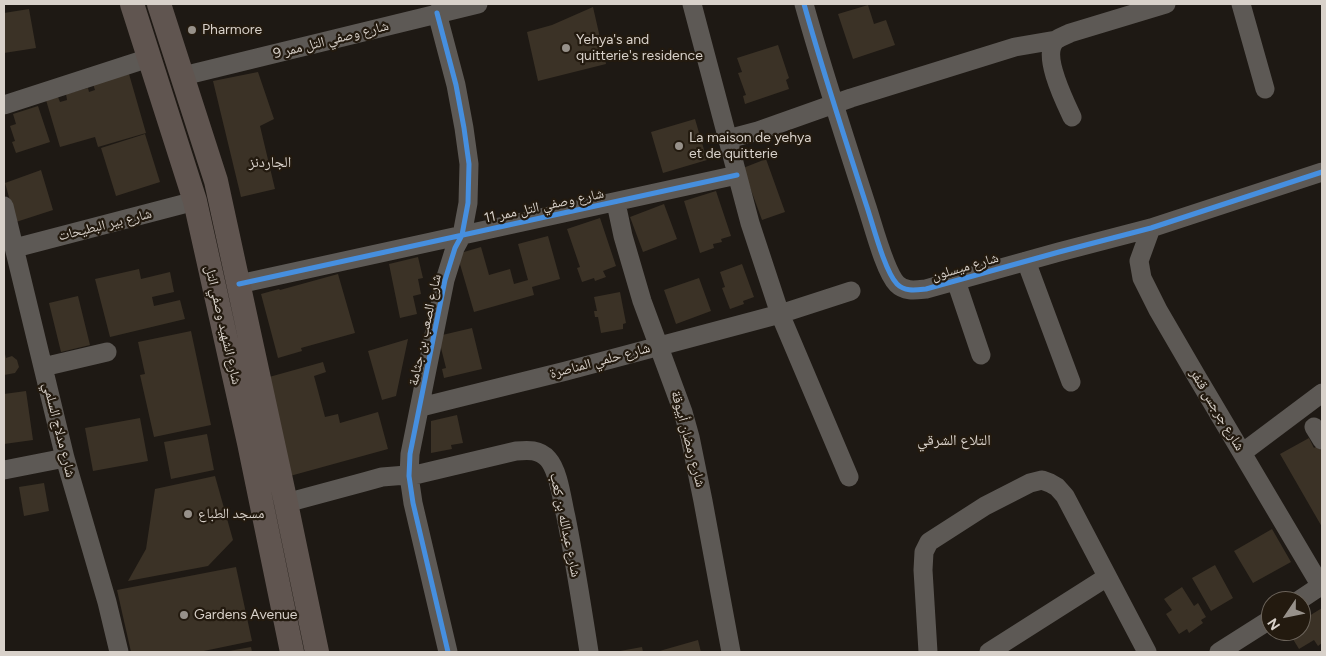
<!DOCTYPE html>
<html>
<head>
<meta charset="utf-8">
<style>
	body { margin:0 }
	#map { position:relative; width:1326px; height:656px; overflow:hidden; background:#1e1914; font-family:Figtree,sans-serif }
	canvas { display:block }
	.frame { position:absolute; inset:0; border:5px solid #d8d1ca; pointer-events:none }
	.north { position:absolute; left:1261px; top:591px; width:50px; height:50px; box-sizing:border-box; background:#231a0f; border:1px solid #6b635a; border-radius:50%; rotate:236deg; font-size:14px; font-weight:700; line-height:20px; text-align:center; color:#d8d1ca }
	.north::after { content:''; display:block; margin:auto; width:18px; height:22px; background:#97918a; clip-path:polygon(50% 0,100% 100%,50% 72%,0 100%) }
</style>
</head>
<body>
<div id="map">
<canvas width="1326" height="656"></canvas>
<div class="frame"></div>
<div class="north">N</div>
</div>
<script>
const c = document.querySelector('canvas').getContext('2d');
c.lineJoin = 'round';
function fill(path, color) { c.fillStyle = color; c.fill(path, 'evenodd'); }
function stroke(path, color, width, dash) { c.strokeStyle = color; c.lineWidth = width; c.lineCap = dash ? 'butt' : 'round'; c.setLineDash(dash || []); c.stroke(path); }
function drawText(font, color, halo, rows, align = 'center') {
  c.font = font + ' Figtree,"Noto Naskh Arabic",sans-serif'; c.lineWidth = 4.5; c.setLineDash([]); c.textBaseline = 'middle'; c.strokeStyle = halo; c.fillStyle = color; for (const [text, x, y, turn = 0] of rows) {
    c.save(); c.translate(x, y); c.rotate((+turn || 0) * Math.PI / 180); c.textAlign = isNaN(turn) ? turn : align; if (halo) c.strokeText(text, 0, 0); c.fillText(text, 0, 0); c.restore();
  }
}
const building = new Path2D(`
	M868,5L874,24L886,20L895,45L853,59L838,14Z
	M593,7L606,64L538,81L527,32L552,25Z
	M29,9L36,48L4,53V13Z
	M778,45L789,78L786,80L789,89L745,104L743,96L746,95L738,73L742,72L737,58Z
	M258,72L274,119L260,126L275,189L241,197L213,81Z
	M129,74L146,133L98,147L95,137L60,147L46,100L58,97L60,102L67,100L66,94L88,88L89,92L95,90L93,84Z
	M38,106L50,142L16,153L12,142L15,141L10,126L16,124L13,114Z
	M695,119L707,160L663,173L651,132Z
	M145,134L160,182L116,196L101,148Z
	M766,159L785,212L762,220L743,168Z
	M41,170L53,210L16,222L5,183Z
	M716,191L731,236L721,239L722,242L713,244L714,248L700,253L684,201Z
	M664,204L677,239L643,252L630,217Z
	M600,218L616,266L603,271L606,277L595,281L594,278L582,282L577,268L580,267L567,229Z
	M548,236L560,279L532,287L534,295L474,312L457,254L481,247L489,275L510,269L514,284L528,280L518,244Z
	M418,257L423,278L418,279L421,294L413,296L417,314L400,318L389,264Z
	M742,264L754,297L743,301L744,304L730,309L722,288L725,287L720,272Z
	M139,269L141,279L170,272L174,292L152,297L154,306L180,300L185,319L110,337L95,279Z
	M338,274L355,333L301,348L302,351L278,358L261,294L279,289L280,290Z
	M699,278L711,311L676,324L664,290Z
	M620,292L626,323L623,324V329L601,333L598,317H595L594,311H597L594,297Z
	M78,296L90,345L61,352L49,303Z
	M472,328L482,369L444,378L442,369L446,368L438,336Z
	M191,331L211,425L154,437L140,375L145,374L138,342Z
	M408,339L396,396L382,400L368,351Z
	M4,350L6,358L12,356L17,360L19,367L15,373L4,375Z
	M323,362L326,372L314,376L325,417L338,414L340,423L378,412L388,449L290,476L262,379Z
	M26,391L33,440L4,444V394Z
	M457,415L463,443L451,445L452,449L431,453V421Z
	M140,418L148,461L93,471L85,428Z
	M207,434L214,470L171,479L164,442Z
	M1309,438L1314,448L1318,445L1322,452V527L1280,454Z
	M215,476L233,540L208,566L128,581L146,549L155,489Z
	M44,483L49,511L24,516L19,487Z
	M1272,529L1291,562L1253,583L1234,551Z
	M1215,565L1233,598L1211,611L1192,578Z
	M236,567L252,641L199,652H131L117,590Z
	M1182,587L1194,606L1198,603L1206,617L1201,620L1203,623L1189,633L1187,629L1179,634L1166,614L1172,610L1164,599Z
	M1322,608V643L1318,646L1314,640L1299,649L1288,631H1301V621Z
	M698,640L701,652H656Z
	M251,647L252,652H229V651Z
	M642,647L643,652H620V651Z`);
const minor = new Path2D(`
	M692,4L750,223L780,314L849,477
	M804,4C823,72 845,139 867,207C873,225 885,272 897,284C905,292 916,290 926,289L1059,252L1151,228L1322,172
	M1241,4L1265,89
	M437,13L456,85L464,128L469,164L468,203L462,235L455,248L445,280L410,454L409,476L413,503L448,652
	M183,76L478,4
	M4,105L149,58
	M1072,117C1065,102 1041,54 1056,40C1060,37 1066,35 1070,33L1166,4
	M728,139L758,131L851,98L1015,47L1056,40
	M616,203L623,236L642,301L683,412L690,437L703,501L731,652
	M4,206L65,458L107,602L119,652
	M1151,228L1139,261L1142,278L1158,310L1197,377L1322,588
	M15,248L195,201
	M1026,261L1071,382
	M956,281L981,355
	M239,284L737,175
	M43,367L107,352
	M421,407L566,371L780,314L851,291
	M1314,427L1322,440
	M1242,453L1322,393
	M4,470L65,458
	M286,503L364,482L382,477L419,474L516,451C528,450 539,449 548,459C559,471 562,501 566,517C575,562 582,607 589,652
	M1298,601L1322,585
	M928,652L923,570L924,552L929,542L985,506L1030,483L1042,480L1050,483L1057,487L1065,496L1147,652
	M989,652L1107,577
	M1219,652L1271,619`);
const major = new Path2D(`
	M132,4L195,201L249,443L292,652
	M159,4L216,181L286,503L317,652`);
const cycleway = new Path2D(`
	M804,4C823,72 845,139 867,207C873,225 885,272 897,284C905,292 916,290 926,289L1059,252L1151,228L1322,172
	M437,13L456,85L464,128L469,164L468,203L462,235L455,248L445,280L410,454L409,476L413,503L448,652
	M239,284L737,175`);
const markers = [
	[192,30,5,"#97918a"],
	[566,48,5,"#97918a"],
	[679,146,5,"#97918a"],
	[188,514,5,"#97918a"],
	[184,615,5,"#97918a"]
];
const poiNames = [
	["Pharmore",202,30],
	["Yehya's and",576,40],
	["quitterie's residence",576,56],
	["La maison de yehya",689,138],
	["et de quitterie",689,154],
	["مسجد الطباع",198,514],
	["Gardens Avenue",194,615]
];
const streetNames = [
	["شارع وصفي التل ممر 9",331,40,-14],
	["شارع وصفي التل ممر 11",544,206,-12],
	["شارع بير البطيحات",105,225,-14],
	["شارع ميسلون",965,267,-16],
	["شارع الشهيد وصفي التل",223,325,77],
	["شارع الصعب بن جثامة",425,330,-78],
	["شارع حلمي المناصرة",600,361,-15],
	["شارع جرجس قنفر",1217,410,59],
	["شارع مدلاج السلمي",59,430,76],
	["شارع رمضان أبيوقة",688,439,75],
	["شارع عبدالله بن كعب",565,525,78]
];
const neighbourhoodNames = [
	["الجاردنز",270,163],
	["التلاع الشرقي",954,441]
];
fill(building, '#3b3226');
stroke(minor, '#5d5955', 19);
stroke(major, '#605550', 24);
stroke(cycleway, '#468fdf', 5);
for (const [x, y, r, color] of markers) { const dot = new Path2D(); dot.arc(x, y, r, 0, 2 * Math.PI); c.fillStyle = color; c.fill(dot); stroke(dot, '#231a0f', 2); }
drawText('14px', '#d8d1ca', '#231a0f', poiNames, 'left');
drawText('14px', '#d8d1ca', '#231a0f', streetNames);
drawText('15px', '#d8d1ca', '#231a0f', neighbourhoodNames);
</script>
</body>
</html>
